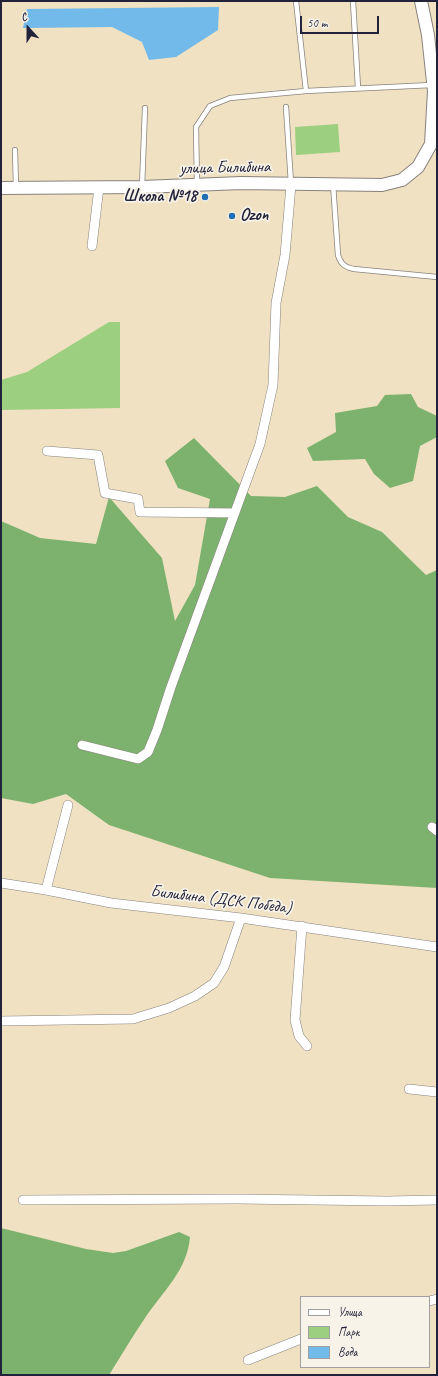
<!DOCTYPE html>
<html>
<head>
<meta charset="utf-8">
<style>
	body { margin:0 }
	#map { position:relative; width:438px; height:1376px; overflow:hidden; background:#efe1c2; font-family:Caveat,sans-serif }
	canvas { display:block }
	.frame { position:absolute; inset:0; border:2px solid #22223b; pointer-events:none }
	.legend { position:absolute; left:300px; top:1296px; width:130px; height:72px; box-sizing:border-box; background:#f7f3e8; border:1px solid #a29fa3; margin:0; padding:5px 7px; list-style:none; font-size:12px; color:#22223b }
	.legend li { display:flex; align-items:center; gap:8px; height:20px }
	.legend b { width:20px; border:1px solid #a29fa3 }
	.north { position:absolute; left:8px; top:8px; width:40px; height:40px; -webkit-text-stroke:3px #f7f3e8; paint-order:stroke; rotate:339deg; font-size:11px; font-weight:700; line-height:16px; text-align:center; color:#22223b }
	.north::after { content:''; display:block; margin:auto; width:14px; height:18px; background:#22223b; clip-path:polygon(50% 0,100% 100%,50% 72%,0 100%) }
	.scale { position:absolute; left:300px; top:16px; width:79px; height:18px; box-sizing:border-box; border:2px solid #22223b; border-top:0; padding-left:5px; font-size:12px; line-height:14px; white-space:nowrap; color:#22223b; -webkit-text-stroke:3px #f7f3e8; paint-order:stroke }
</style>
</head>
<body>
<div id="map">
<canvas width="438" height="1376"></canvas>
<div class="frame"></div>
<ul class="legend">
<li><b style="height:5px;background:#fff"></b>Улица</li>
<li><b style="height:11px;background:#9ccf7f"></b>Парк</li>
<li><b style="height:11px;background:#72baea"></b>Вода</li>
</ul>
<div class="north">С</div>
<div class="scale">50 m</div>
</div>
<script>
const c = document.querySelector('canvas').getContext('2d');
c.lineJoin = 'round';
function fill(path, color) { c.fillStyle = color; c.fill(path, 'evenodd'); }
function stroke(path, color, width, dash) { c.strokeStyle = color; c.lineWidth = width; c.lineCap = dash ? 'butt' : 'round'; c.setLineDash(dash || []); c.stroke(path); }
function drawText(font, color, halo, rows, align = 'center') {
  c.font = font + ' Caveat,sans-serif'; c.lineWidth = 3.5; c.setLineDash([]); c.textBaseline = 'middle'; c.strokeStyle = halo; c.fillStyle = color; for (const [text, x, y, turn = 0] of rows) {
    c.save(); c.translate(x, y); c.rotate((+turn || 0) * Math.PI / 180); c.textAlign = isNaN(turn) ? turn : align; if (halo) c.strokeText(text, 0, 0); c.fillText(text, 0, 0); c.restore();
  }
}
const green = new Path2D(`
	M338,124L340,152L296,155L295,127Z
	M109,322H120V408L1,410V380L27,372Z`);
const forest = new Path2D(`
	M411,394L418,407L437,416V437L420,446L413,481L390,488L374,474L365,459L313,461L307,448L336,432L335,413L377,406L385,395Z
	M194,438L251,496L285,497L317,486L348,517L382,532L426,575L437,570V888L270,878L109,825L66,794L33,804L1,798V521L40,538L96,544L109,497L162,558L175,621L195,585L210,499L178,488L165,461Z
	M1,1228L86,1249L113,1253L126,1251L179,1232L190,1237C187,1271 163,1291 145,1318C132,1337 121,1356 109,1375H1Z`);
const water = new Path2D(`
	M219,7L218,30L176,57L149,60L142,42L112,27L23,28L27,9Z`);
const lane = new Path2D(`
	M296,1L306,91
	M353,1L358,88
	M286,107L291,183
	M15,150L16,188
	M197,184L196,127L210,106L230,98L306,91L432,85
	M333,184L338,255C341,264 344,267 354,269L437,277
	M142,187L145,108`);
const street = new Path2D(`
	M92,246L99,187
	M47,451L98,455L105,493L138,499L140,512L235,513
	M82,745L138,759L148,752L157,730L171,687L260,444L273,385L276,303L285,255L291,185
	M432,827L437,831
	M1,883L46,890L111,903L241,918L437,947
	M46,890L68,805
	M302,926L295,1020L299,1036L307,1046
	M1,1021L133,1019L169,1008L195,996L214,983L224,967L241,918
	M409,1089L437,1092
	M23,1200L238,1199L387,1201L437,1200
	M429,1301L437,1299
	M248,1360L301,1339`);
const secondary = new Path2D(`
	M1,188L142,187L241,183L382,185L402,180L418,167L431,144L434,91L428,35L421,1`);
const markers = [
	[205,197,4,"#1f6fb2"],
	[232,216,4,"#1f6fb2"]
];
const streetNames = [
	["улица Билибина",225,168,-1],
	["Билибина (ДСК Победа)",221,900,7]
];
const poiNames = [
	["Школа №18",197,197],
	["Ozon",240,216,"left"]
];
fill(green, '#9ccf7f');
fill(forest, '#7db26e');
fill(water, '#72baea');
stroke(lane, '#88827e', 6);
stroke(street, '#88827e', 10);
stroke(secondary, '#88827e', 14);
stroke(lane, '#fff', 4.5);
stroke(street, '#fff', 9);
stroke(secondary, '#fff', 12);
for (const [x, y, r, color] of markers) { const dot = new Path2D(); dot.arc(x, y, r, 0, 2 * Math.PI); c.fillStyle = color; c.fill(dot); stroke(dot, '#f7f3e8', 1.5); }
drawText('17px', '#22223b', '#f7f3e8', streetNames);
drawText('bold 17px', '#22223b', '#f7f3e8', poiNames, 'right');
</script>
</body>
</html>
